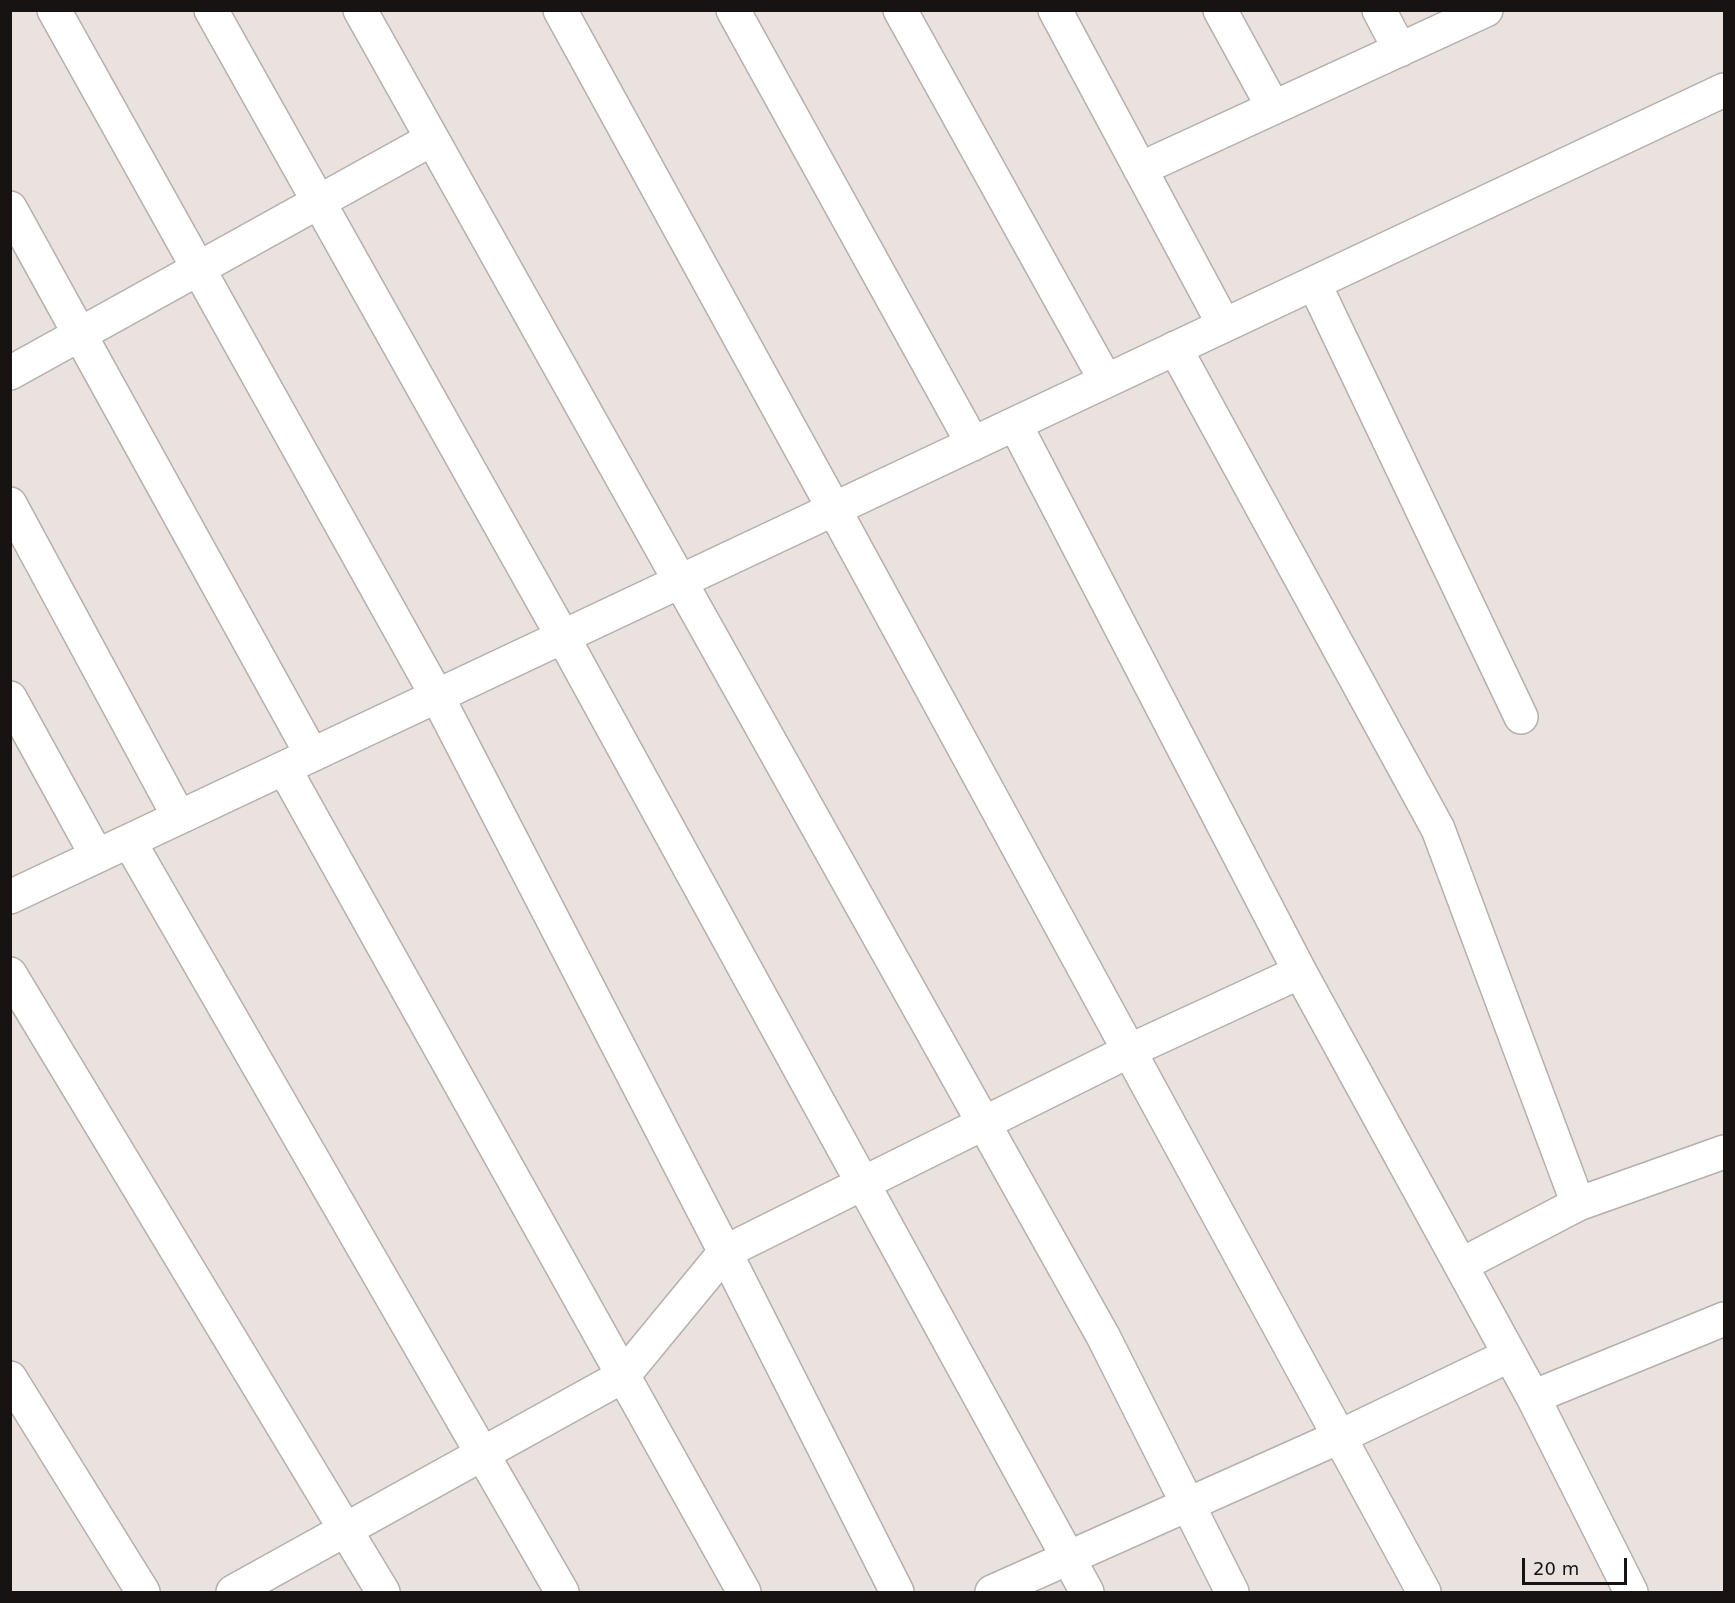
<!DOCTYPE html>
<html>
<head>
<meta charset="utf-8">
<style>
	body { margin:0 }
	#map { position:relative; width:1735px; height:1603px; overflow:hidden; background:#eae2df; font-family:"DejaVu Sans",sans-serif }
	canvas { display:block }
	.frame { position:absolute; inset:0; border:12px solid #161312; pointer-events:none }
	.scale { position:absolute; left:1522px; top:1558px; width:105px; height:27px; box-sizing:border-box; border:3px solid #161312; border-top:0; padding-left:8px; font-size:18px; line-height:21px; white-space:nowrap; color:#161312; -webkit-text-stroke:4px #eae2df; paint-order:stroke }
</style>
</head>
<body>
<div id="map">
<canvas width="1735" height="1603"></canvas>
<div class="frame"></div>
<div class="scale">20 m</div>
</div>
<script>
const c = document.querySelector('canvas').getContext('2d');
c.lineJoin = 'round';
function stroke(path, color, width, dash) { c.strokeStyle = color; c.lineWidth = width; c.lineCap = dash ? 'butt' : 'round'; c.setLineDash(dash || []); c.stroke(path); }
const minor = new Path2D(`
	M54,10L437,696L725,1252L897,1592
	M211,10L563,637L1087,1592
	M360,10L1103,1336L1232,1592
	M560,10L834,509L1424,1592
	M733,10L973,444
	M900,10L1106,381
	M1055,10L1224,325
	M1220,10L1273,107
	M1379,10L1400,50
	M1140,169L1486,10
	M10,208L312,755
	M1314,283L1521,717
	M1175,348L1438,829L1578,1204
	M10,373L432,139
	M1015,424L1300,972L1533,1397L1631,1592
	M10,504L179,817
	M10,698L97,856
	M284,768L744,1592
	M129,841L562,1592
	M10,897L1724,90
	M10,974L383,1592
	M1461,1265L1578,1204L1724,1152
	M10,1378L143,1592
	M1533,1397L1724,1319
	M233,1592L623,1376L725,1252L1129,1051L1300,972
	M992,1592L1339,1437L1510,1355`);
stroke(minor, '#b6afab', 36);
stroke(minor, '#fff', 33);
</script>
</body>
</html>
